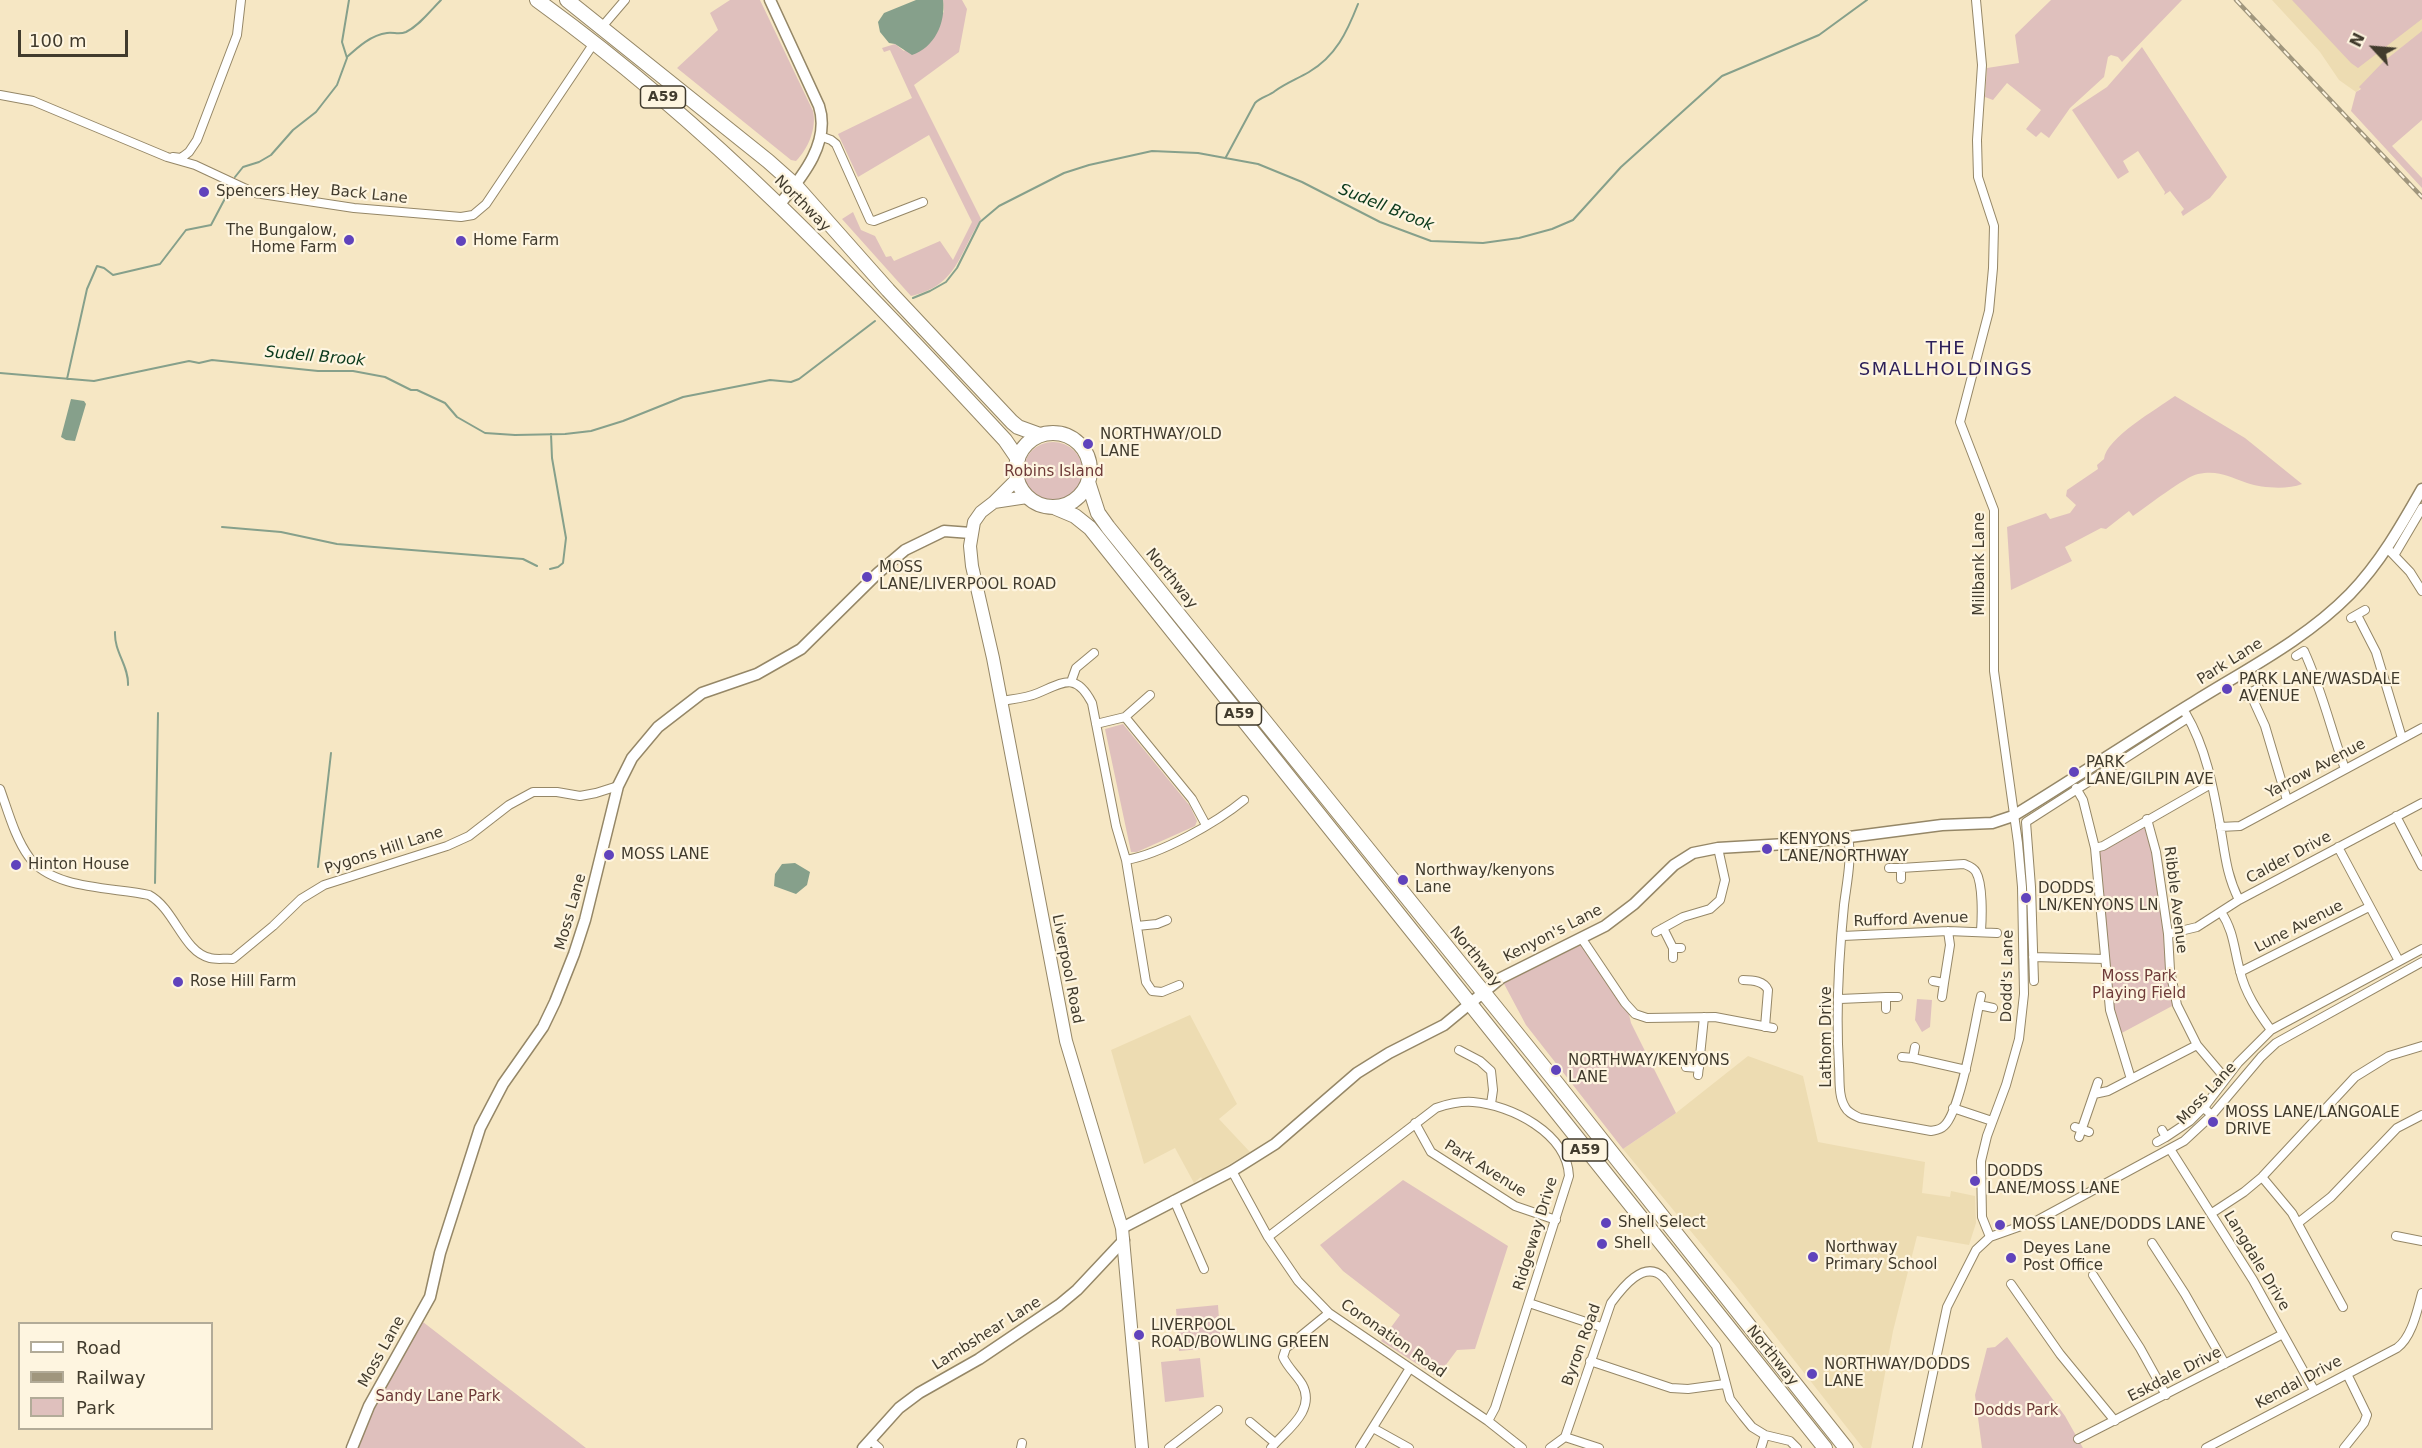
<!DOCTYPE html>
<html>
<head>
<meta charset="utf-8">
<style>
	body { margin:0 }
	#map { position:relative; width:2422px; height:1448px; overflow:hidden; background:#f6e7c4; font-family:"DejaVu Sans",sans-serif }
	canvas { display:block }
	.legend { position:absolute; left:18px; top:1322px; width:195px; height:108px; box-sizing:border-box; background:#fef5e0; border:2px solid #b2ab98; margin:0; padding:8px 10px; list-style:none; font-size:18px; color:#413b2d }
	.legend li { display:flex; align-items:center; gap:12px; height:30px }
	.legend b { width:30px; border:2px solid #b2ab98 }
	.north { position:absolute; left:2344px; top:18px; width:60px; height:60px; -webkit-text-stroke:4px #fef5e0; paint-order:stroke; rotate:296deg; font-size:16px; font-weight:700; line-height:24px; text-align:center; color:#413b2d }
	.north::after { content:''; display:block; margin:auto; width:21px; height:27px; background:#413b2d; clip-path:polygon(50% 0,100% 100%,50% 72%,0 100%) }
	.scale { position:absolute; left:18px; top:30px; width:110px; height:27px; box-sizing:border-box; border:3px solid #413b2d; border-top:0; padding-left:8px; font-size:18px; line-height:21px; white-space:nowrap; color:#413b2d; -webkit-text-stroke:4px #fef5e0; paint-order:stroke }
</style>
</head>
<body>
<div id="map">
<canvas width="2422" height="1448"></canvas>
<ul class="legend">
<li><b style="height:8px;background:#fff"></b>Road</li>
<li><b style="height:8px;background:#a0967d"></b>Railway</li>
<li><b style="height:16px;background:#dfc0bd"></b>Park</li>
</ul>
<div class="north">N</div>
<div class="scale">100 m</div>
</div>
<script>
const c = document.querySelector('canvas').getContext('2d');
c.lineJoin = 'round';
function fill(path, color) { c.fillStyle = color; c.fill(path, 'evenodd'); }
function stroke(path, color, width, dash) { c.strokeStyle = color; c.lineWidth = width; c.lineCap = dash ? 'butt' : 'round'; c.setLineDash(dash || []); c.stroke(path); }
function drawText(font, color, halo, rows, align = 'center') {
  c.font = font + ' "DejaVu Sans",sans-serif'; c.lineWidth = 4.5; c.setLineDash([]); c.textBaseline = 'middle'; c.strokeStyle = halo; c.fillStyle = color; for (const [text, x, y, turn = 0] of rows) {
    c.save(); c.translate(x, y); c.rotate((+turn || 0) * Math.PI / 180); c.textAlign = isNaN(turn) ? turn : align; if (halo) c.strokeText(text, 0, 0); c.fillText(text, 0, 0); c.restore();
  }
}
const built = new Path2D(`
	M2272,0H2422V37L2356,92L2339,80L2320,52Z
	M1190,1015L1237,1104L1219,1119L1250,1152L1203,1180L1201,1177L1194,1183L1175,1148L1144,1164L1111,1050Z
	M1748,1056L1803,1076L1818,1142L1925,1162L1922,1193L1950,1197L1951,1191L1975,1196L1976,1223L1969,1245L1917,1236L1893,1331L1871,1448H1863L1736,1286L1623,1149L1676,1113Z`);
const green = new Path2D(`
	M730,0H760L813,111C817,128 808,149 796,161L791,160L677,68L718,30L710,13Z
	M943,0H962L967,9L959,52L914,85L981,219C958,255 958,285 911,296L842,219L853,212L861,230L875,236L886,257L891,256L894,261L940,241L953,260L972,222L929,135L858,177L838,134L912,98L890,50L884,52L882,48L895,44L904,51L944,12Z
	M2051,0H2182L2122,62L2118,57L2111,55L2108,57L2104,77L2070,108L2049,138L2041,132L2036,137L2026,129L2041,110L2007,83L1993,100L1985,97L1987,68L2019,63L2015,35Z
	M2292,0H2422V19L2358,68L2351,63Z
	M2422,31V120L2392,146L2422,178V188L2351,111L2356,92L2361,89L2359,87L2383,62Z
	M2142,47L2227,177L2210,198L2183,216L2181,212L2184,209L2170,191L2164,195L2165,192L2138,151L2123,161L2129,172L2118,179L2072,110L2107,87Z
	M2175,396L2245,438L2302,484C2287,490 2262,488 2247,483C2228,477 2220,470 2198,474C2186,476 2146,507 2133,516L2129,511L2106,529L2101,528L2065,547L2072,561L2011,590L2007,527L2046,513L2050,519L2070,513L2076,505L2066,496L2067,490L2098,469L2097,465L2104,459C2106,438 2157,409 2175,396Z
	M1023 472a30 30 0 1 1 60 0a30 30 0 1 1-60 0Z
	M1123,724L1190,806L1197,821L1195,826L1137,852H1131L1105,729Z
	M2146,822L2150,835L2174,1005L2118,1035L2111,1010L2096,850Z
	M1581,942L1628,1010L1631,1023L1676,1113L1623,1149L1526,1025L1502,980Z
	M1917,999L1932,1000L1930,1027L1922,1032L1915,1020Z
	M1403,1180L1508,1246L1475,1349L1457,1350L1445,1366L1443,1365L1436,1376L1381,1341L1400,1315L1343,1271L1320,1245Z
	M1218,1305L1221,1347L1179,1351L1176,1309Z
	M423,1322L586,1448H358L375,1404Z
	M2007,1337L2065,1416L2083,1448H1982L1975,1395L1987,1348L1995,1347Z
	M1200,1358L1204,1397L1165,1402L1161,1362Z`);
const water = new Path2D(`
	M916,0H943C946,23 934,48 912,55L895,44L889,43L880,32L878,22L884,13Z
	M71,399L84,401L86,404L75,441L66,440L61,437Z
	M795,863L810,872L807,885L796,894L774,886L775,874L782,864Z`);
const stream = new Path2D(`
	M347,57C358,47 371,35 387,33C394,32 399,35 406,32C420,25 430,11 441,0
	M1226,157L1255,103C1261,97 1269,96 1275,91C1286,83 1297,79 1309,72C1336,56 1347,32 1358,4
	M235,177L243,167L259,162L271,155L293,130L316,112L337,85L347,58L342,42L349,0
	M913,298L930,291L946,282L957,268L980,222L999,206L1064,173L1089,165L1152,151L1198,153L1258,164L1302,182L1380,222L1431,241L1483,243L1519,238L1552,229L1573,220L1621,167L1722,76L1819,35L1867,0
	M0,373L94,381L189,361L199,363L212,360L318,371H353L385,377L411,390H417L445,403L457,417L485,433L515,435L565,434L591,431L623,421L683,397L770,380L791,382L799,379L875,321
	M67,379L87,289L97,266L104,268L113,275L160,264L186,230L211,225L230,189
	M222,527L281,532L337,544L523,559L537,566
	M550,569L558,567L563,563L566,538L552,458L551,434
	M115,632C114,652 129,666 128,685
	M318,867L331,753
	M155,883L158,713`);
const minor = new Path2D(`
	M1976,0L1982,65L1977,140L1978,177L1994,226L1993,268L1989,311L1960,422L1994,510V671L2018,843L2022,887L2024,994L2019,1039L2006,1085L1987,1136L1981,1161L1982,1217L1990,1237
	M601,28L625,0
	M0,95L33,101L167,157L195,165L255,193L354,208L461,217L473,215L486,204L594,43
	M820,136L831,140L836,144L870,220L874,221L923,202
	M173,157L181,158L189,152L197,140L237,35L241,0
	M2387,548L2410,572L2422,591
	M2395,554L2422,508
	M2357,615L2376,652L2402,738
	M2351,618L2365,610
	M2296,656L2304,651C2322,690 2331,730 2345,769
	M1071,682L1076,668L1094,653
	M2250,693L2265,726L2287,800
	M2244,696L2259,688
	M1001,701C1013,699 1027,698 1038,693C1064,682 1076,672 1092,703L1116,826L1126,860L1146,982L1152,991L1162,992L1179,985
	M2186,714C2206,748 2213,787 2220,825C2225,853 2226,874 2239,900
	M1125,717L1192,799L1206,825
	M1096,724L1125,717L1150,695
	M2076,788L2083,800L2095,848L2110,1010L2131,1079
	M0,789C8,811 15,838 29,857C52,890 114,887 149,895C175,909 183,952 210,958C217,960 226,958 233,959L273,926L301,899L324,885L447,846L469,836L509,805L533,792H557L580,796L596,793L618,786
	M2396,816L2422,866
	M2147,819L2156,852L2168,934L2170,970L2177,1005L2197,1045L2225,1078
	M2220,827L2240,826L2422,728
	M1848,836C1852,860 1847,881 1844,905C1839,954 1836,1017 1839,1066C1840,1079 1838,1096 1845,1107C1848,1113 1854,1115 1860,1118L1931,1131C1936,1130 1940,1130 1944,1126C1960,1112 1974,1029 1979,1005
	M2338,847L2399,961
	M2095,848L2103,846L2211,784
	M1126,860C1161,854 1216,823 1244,800
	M1889,868H1901V879
	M1901,868L1964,864C1969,866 1973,867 1976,872C1983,884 1982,917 1981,931
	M2221,912C2234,931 2234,950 2240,971C2245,993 2258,1012 2271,1030
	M1137,926L1157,924L1167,920
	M1663,928L1673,948
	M1656,932L1683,917L1710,909L1720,900L1725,880L1718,848
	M2168,934L2197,927L2239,900L2422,803
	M1843,936L1948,931L1997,933
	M1582,939L1625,1003L1635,1014L1647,1018L1715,1017L1773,1028
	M2033,957L2105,959
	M1673,958V948H1681
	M2240,972L2369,907
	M1743,980C1753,980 1764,981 1768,990L1765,1027
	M1933,981L1944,983L1942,997
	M2034,981L2031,887L2026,822L2188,718
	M1944,983L1950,945L1948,931
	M1981,996L1979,1005L1993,1008
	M1840,999L1886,997
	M1886,1009V997H1898
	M1459,1050L1480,1061L1491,1071L1493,1090L1491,1104
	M1902,1057L1913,1058L1915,1047
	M1913,1058L1966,1070
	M1686,1067L1699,1068
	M1698,1075L1704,1017
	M2094,1094L2108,1091L2197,1045
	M1953,1108L1992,1121
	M2212,1115L2206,1110L2205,1106L2238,1063L2271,1030L2422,949
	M1415,1123L1431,1152L1515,1206L1556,1220
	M2075,1127L2089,1132
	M2079,1137L2098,1082
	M2166,1137L2190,1121L2205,1106
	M2157,1142L2166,1137L2162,1130
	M2170,1149L2253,1280L2314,1390
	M1232,1171L1268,1237L1298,1281L1329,1313L1488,1421L1522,1448
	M2262,1177L2292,1213L2343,1307
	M1174,1200L1204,1269
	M2212,1213L2244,1192L2262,1177L2355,1077L2389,1056L2422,1046
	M2298,1223L2331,1197L2397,1128L2422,1115
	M2396,1236L2422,1241
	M1268,1237L1436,1108C1448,1104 1460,1101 1473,1102C1511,1105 1567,1133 1569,1176L1495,1408L1488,1421
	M2152,1243L2185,1294L2225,1364
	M2093,1275L2140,1348L2166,1395
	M2011,1284L2060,1354L2115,1421
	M1529,1303L1601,1327
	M1590,1361L1671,1388L1688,1389L1725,1384
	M1250,1422L1275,1443
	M1373,1428L1409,1448
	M1565,1437L1599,1448
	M2078,1439L2283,1334
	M870,1440L879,1448
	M1021,1448L1022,1443
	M1169,1448L1218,1410
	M1271,1448C1285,1431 1317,1411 1302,1384C1296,1374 1288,1368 1283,1357L1286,1348L1329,1313
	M1360,1448L1410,1368
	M1550,1448L1565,1437L1611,1303C1622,1288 1644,1259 1663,1277L1716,1346L1730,1399L1743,1416L1752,1427L1765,1435L1790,1441L1797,1448
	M1761,1448L1765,1435
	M1917,1448L1947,1307L1976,1250L1990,1237L2038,1220L2184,1141L2212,1115L2261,1057L2276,1043L2422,962
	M2206,1448L2397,1348C2412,1337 2417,1311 2422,1293
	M2344,1448L2364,1423L2367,1415L2347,1374`);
const tertiary = new Path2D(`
	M770,0L819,106C831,143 801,178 780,204
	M1122,1228L1232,1171L1275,1144L1357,1073L1389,1053L1444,1025L1501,978L1605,926L1634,904L1674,865L1693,853L1718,848L1803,843L1942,825L1992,823L2013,816C2074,779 2133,739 2194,702C2247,669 2306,639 2350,594C2380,563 2401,526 2422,489
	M352,1448L369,1406L430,1297L440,1253L480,1128L503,1084L543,1027L555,1002L574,954L585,920L618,786L632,758L658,727L702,693L757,674L801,649L878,573L905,550L944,531L971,533
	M863,1448L899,1408L919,1393L979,1359L1059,1305L1077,1290L1124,1240`);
const secondary = new Path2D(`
	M1017,479L994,502L981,512L974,522L970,546L972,566L993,658L1066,1041L1122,1228L1142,1448
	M994,502L1027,497`);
const trunk = new Path2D(`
	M537,0C712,126 859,282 1005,440L1018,459
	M567,0L768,161L795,185L888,290L1012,422L1018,427L1040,435
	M1016 470a37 37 0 1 1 74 0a37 37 0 1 1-74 0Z
	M1088,482L1098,513L1108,527L1551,1076L1846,1448
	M1056,508L1075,516L1090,528L1825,1448`);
const rail = new Path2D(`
	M2236,0L2422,197`);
const markers = [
	[204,192,6,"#6043bc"],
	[349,240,6,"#6043bc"],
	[461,241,6,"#6043bc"],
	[1088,444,6,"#6043bc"],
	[867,577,6,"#6043bc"],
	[2227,689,6,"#6043bc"],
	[2074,772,6,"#6043bc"],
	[1767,849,6,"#6043bc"],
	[609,855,6,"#6043bc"],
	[16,865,6,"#6043bc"],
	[1403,880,6,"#6043bc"],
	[2026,898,6,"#6043bc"],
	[178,982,6,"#6043bc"],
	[1556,1070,6,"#6043bc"],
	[2213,1122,6,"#6043bc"],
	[1975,1181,6,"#6043bc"],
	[1606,1223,6,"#6043bc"],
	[2000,1225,6,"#6043bc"],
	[1602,1244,6,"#6043bc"],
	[1813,1257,6,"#6043bc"],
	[2011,1258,6,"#6043bc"],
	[1139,1335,6,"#6043bc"],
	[1812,1374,6,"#6043bc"]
];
const shields = [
	[663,97,45],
	[1239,714,45],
	[1585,1150,45]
];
const shieldNames = [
	["A59",663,97],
	["A59",1239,714],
	["A59",1585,1150]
];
const poiNames = [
	["Spencers Hey",216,192],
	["The Bungalow,",337,231,"right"],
	["Home Farm",337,248,"right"],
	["Home Farm",473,241],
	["NORTHWAY/OLD",1100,435],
	["LANE",1100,452],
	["MOSS",879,568],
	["LANE/LIVERPOOL ROAD",879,585],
	["PARK LANE/WASDALE",2239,680],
	["AVENUE",2239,697],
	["PARK",2086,763],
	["LANE/GILPIN AVE",2086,780],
	["KENYONS",1779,840],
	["LANE/NORTHWAY",1779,857],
	["MOSS LANE",621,855],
	["Hinton House",28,865],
	["Northway/kenyons",1415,871],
	["Lane",1415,888],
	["DODDS",2038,889],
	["LN/KENYONS LN",2038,906],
	["Rose Hill Farm",190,982],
	["NORTHWAY/KENYONS",1568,1061],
	["LANE",1568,1078],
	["MOSS LANE/LANGOALE",2225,1113],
	["DRIVE",2225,1130],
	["DODDS",1987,1172],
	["LANE/MOSS LANE",1987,1189],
	["Shell Select",1618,1223],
	["MOSS LANE/DODDS LANE",2012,1225],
	["Shell",1614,1244],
	["Northway",1825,1248],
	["Primary School",1825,1265],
	["Deyes Lane",2023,1249],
	["Post Office",2023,1266],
	["LIVERPOOL",1151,1326],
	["ROAD/BOWLING GREEN",1151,1343],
	["NORTHWAY/DODDS",1824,1365],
	["LANE",1824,1382]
];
const streetNames = [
	["Back Lane",369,195,6],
	["Northway",802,204,45],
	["Millbank Lane",1980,564,-90],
	["Northway",1171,579,51],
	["Park Lane",2230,662,-32],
	["Yarrow Avenue",2316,769,-28],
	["Pygons Hill Lane",384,851,-18],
	["Calder Drive",2289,858,-28],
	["Ribble Avenue",2175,900,83],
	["Moss Lane",571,912,-74],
	["Rufford Avenue",1911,920,-2],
	["Lune Avenue",2299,927,-27],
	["Kenyon's Lane",1553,934,-27],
	["Northway",1475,957,51],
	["Liverpool Road",1067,969,79],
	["Dodd's Lane",2008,976,-89],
	["Lathom Drive",1827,1037,-90],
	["Moss Lane",2207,1094,-47],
	["Park Avenue",1485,1169,32],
	["Ridgeway Drive",1536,1234,-73],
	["Langdale Drive",2256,1261,59],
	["Lambshear Lane",987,1334,-32],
	["Coronation Road",1393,1339,35],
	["Byron Road",1582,1345,-70],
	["Moss Lane",382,1352,-61],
	["Northway",1772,1356,51],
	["Eskdale Drive",2175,1375,-27],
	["Kendal Drive",2299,1383,-28]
];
const parkNames = [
	["Robins Island",1054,472],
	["Moss Park",2139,977],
	["Playing Field",2139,994],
	["Sandy Lane Park",438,1397],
	["Dodds Park",2016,1411]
];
const waterNames = [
	["Sudell Brook",1386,208,22],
	["Sudell Brook",315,357,5]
];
const quarterNames = [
	["THE",1946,349],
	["SMALLHOLDINGS",1946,370]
];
fill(built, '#eddcb2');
fill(green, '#dfc0bd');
fill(water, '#86a08b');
stroke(stream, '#86a08b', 2);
stroke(minor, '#958767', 10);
stroke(tertiary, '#958767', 13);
stroke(secondary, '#958767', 14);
stroke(trunk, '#958767', 16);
stroke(minor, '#fff', 8);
stroke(tertiary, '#fff', 10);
stroke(secondary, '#fff', 12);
stroke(trunk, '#fff', 14);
stroke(rail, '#a0967d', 4.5);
stroke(rail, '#fef5e0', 2, [7]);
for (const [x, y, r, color] of markers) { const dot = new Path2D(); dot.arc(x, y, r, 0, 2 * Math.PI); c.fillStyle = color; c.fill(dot); stroke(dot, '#fef5e0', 2); }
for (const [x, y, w] of shields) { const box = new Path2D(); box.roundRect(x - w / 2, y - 11, w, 22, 4.5); c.fillStyle = '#fef5e0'; c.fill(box); stroke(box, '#413b2d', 1.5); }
drawText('bold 14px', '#413b2d', null, shieldNames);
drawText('15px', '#413b2d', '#fef5e0', poiNames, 'left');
drawText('15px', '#413b2d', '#fef5e0', streetNames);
drawText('15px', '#6e3a38', '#fef5e0', parkNames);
drawText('italic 16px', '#0a391b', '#fef5e0', waterNames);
c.letterSpacing = '1.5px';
drawText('18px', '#2c1f59', '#fef5e0', quarterNames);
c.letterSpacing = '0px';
</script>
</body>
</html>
